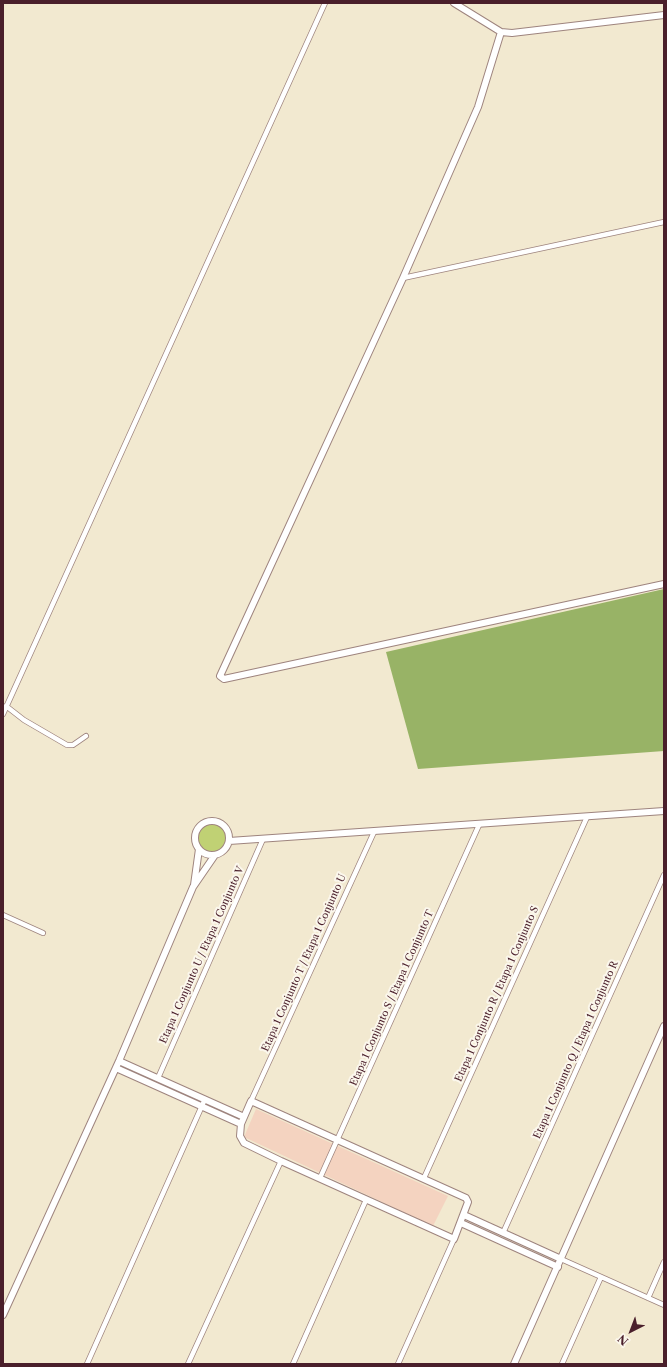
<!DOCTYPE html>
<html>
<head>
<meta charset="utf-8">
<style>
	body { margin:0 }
	#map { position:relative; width:667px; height:1367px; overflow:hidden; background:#f2e9d0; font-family:"Libre Caslon Text",serif }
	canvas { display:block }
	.frame { position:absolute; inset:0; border:4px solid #4a1f2b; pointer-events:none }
	.north { position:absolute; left:611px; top:1311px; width:40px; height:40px; -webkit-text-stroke:3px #fbf7ec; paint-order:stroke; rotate:222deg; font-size:11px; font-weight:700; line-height:16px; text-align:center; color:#4a1f2b }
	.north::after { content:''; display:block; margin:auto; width:14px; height:18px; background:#4a1f2b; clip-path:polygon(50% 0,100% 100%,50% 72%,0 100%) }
</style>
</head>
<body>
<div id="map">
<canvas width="667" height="1367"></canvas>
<div class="frame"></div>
<div class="north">N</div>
</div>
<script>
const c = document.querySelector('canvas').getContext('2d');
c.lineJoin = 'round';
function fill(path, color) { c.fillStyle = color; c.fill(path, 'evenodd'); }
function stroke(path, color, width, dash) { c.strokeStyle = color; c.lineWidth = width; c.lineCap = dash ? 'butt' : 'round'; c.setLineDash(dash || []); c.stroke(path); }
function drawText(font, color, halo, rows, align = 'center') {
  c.font = font + ' "Libre Caslon Text",serif'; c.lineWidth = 4; c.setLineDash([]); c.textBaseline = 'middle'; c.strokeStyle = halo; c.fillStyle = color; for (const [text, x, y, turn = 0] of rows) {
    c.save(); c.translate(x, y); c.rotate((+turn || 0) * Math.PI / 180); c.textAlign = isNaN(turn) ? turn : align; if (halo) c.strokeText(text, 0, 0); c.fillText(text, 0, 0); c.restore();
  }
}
const built = new Path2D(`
	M256,1109L448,1196L433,1226L244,1137Z`);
const green = new Path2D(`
	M198 838a14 14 0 1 1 28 0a14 14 0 1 1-28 0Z`);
const forest = new Path2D(`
	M664,589V751L418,769L386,652Z`);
const street = new Path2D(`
	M403,278L664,222
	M6,706L24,720L67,745H73L86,736
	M3,714L325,3
	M3,915L43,933
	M158,1078L263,839
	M251,1101L374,832
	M320,1178L479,825
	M424,1178L587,817
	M503,1233L664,875
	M561,1259L664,1305
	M648,1298L664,1262
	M87,1364L205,1099
	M188,1364L281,1161
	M293,1364L366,1200
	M398,1364L454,1239
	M562,1364L601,1277`);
const secondary = new Path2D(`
	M454,3L501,32L512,33L664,15
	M501,32L478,107L403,278L220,676L224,679L664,584
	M195 838a17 17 0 1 1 34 0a17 17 0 1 1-34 0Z
	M229,841L664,811
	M194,885L199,849
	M119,1061L244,1117
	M116,1068L241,1124
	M251,1101L466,1198L468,1202L454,1239L281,1161L244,1143L240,1136L241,1124Z
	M464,1215L561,1259
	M461,1223L558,1267
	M3,1315L119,1061L193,887L215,855
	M514,1364L664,1026`);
const streetNames = [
	["Etapa 1 Conjunto U / Etapa 1 Conjunto V",202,955,-66],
	["Etapa 1 Conjunto T / Etapa 1 Conjunto U",304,963,-66],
	["Etapa 1 Conjunto R / Etapa 1 Conjunto S",497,994,-66],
	["Etapa 1 Conjunto S / Etapa 1 Conjunto T",392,998,-66],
	["Etapa 1 Conjunto Q / Etapa 1 Conjunto R",576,1050,-66]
];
fill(built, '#f4d3c0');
fill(green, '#c0d174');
fill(forest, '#98b366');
stroke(street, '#9e847e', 6);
stroke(secondary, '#9e847e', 8);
stroke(street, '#fff', 4.5);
stroke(secondary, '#fff', 6);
drawText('10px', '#4a1f2b', '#fbf7ec', streetNames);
</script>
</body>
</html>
